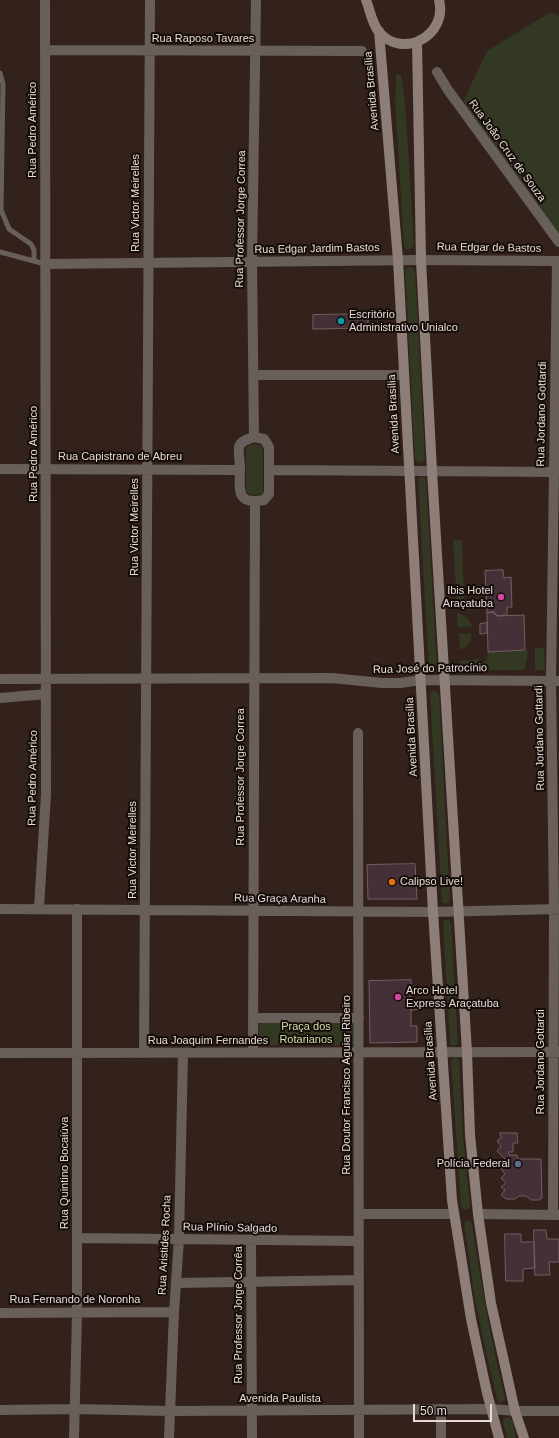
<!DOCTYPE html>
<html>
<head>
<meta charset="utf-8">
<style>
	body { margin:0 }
	#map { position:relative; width:559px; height:1438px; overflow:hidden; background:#33221b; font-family:Helvetica,sans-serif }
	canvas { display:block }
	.scale { position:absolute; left:413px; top:1404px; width:79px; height:18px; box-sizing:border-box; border:2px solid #e6d9d5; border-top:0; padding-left:5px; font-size:12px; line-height:14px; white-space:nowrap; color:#e6d9d5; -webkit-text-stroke:3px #150d0a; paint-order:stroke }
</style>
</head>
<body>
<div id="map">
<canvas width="559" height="1438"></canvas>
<div class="scale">50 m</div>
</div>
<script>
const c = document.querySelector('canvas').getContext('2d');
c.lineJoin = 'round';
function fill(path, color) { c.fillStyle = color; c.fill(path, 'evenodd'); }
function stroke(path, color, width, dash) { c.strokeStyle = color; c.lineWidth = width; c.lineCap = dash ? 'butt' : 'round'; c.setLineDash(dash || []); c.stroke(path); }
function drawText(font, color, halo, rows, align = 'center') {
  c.font = font + ' Helvetica,sans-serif'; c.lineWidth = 4; c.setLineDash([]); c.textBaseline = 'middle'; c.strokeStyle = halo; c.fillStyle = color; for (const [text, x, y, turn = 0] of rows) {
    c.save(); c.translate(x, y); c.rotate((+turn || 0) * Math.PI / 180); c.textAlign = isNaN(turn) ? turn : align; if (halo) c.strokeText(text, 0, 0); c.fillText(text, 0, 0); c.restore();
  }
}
const green = new Path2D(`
	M551,12L559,16V235L463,102L487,51Z
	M396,75H401L405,102L414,245L410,249H406L404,245L395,102Z
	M408,267L412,268L415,271L425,459L422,463L418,462L415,459L405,271Z
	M255,444L260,445L263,449V492L261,494C255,495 250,496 246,491V449L248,446Z
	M420,477H424L426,480L437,668L435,672H431L429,669L418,480Z
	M453,540H462L464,599H476V607L473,609L470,610L457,604Z
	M457,613L467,617L472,626L458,627Z
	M471,633C472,642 468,647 460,650L459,634Z
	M535,648H544L545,670H535Z
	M528,650L527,660L524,670H461L460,661L479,659V663L486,661L488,652Z
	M432,691L436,692L439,694L450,901L448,903H444L442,901L430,694Z
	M445,920H449L451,923L458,1043L456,1045L452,1046L450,1043L443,922Z
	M259,1022H353V1045H259Z
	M453,1058H457L459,1060L463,1136L470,1206L468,1209H464L461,1206L451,1061Z
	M467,1220L470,1221L472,1224C481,1284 491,1340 505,1398L503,1401L500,1402L497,1399L484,1343L474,1293L464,1223Z
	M505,1418H510L513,1422L516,1438H507L503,1421Z`);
const building = new Path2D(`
	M368,314V328L313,329V315Z
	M503,570L504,578L511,577L512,607H507V615L497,616L496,614H494V612L487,613L485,571Z
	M494,612V614H496L497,616L524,615L525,650L488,652L487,613Z
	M487,623V633L480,634V624Z
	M415,864L417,899H368L367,865Z
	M411,980V1026H417V1042L370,1043L369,981Z
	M411,997L416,1001H422V1009L411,1010Z
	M500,1133H517L518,1143H513V1152H508L509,1155H517L518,1159H541L542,1198L539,1200H531L526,1196H519L515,1199H506L501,1195L505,1190L501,1187L506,1183L501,1178L505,1174L501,1169L505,1167V1159L497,1151L501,1146L497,1141L501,1138Z
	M534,1230H546L547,1239H559V1262H549L550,1275H535Z
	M505,1234H521V1242H534L535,1268L523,1269V1281H506Z`);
const lane = new Path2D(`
	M0,73L3,84L1,210L9,229L31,244L34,250V261
	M0,252L45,264`);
const street = new Path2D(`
	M45,50L362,51
	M437,72L448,90L559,242
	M45,264L421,260L559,261
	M254,375H404
	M254,437L252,262L256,0
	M254,437L264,439L269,447V494L264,500C235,505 240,490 240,468C240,463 238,451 239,447C241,440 249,439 254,437Z
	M0,469L240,470
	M270,470L559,472
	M0,679L332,678L382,683H400L421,680L559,681
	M0,698L46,694
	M358,733L359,1438
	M39,908L46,794L45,0
	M0,909L433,912L559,909
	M253,1018H359
	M0,1053L559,1052
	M144,1053L150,0
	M253,1053L255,502
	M359,1214H454
	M478,1214L559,1215
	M553,1215L554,909L551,681L557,261
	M77,1238L359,1241
	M251,1240L252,1438
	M176,1283L359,1280
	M0,1313L174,1312
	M0,1410L75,1409L171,1411L492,1409L515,1411H559
	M74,1438L77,1313V909
	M169,1438L174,1312L179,1239L183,1053
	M441,1438V1409`);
const secondary = new Path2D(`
	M366,0C370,10 372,24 379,32C403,60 448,35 439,0
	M379,31L398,260L433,912L452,1200L471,1319L487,1393L499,1438
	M417,42L421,260L432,471L467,1052L470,1135L478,1214L491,1303L515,1411L524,1438`);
const markers = [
	[341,321,4,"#0f9aa8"],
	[501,597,4,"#d1479c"],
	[392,882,4,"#e8710a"],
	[398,997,4,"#d1479c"],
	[518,1164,4,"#5c6f8a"]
];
const streetNames = [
	["Rua Raposo Tavares",203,39],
	["Avenida Brasília",372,91,-95],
	["Rua Pedro Américo",33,130,-90],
	["Rua João Cruz de Souza",507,151,54],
	["Rua Victor Meirelles",136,203,-90],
	["Rua Professor Jorge Correa",241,219,-89],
	["Rua Edgar de Bastos",489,248,1],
	["Rua Edgar Jardim Bastos",317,249,-1],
	["Avenida Brasília",394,414,-93],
	["Rua Jordano Gottardi",542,414,-89],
	["Rua Pedro Américo",34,454,-90],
	["Rua Capistrano de Abreu",120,457],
	["Rua Victor Meirelles",135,527,-90],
	["Rua José do Patrocínio",430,669,-1],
	["Avenida Brasília",412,737,-93],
	["Rua Jordano Gottardi",540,738,-91],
	["Rua Professor Jorge Correa",241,777,-90],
	["Rua Pedro Américo",33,778,-89],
	["Rua Victor Meirelles",133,850,-90],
	["Rua Graça Aranha",280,899,1],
	["Rua Joaquim Fernandes",208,1041],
	["Avenida Brasília",431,1061,-94],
	["Rua Jordano Gottardi",541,1062,-90],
	["Rua Doutor Francisco Aguiar Ribeiro",347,1085,-90],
	["Rua Quintino Bocaiúva",65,1173,-90],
	["Rua Plínio Salgado",230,1228,1],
	["Rua Aristides Rocha",165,1245,-87],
	["Rua Fernando de Noronha",75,1300],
	["Rua Professor Jorge Corrêa",239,1315,-90],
	["Avenida Paulista",280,1399]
];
const poiNames = [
	["Escritório",349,315],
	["Administrativo Unialco",349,328],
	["Ibis Hotel",493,591,"right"],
	["Araçatuba",493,604,"right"],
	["Calipso Live!",400,882],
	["Arco Hotel",406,991],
	["Express Araçatuba",406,1004],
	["Polícia Federal",510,1164,"right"]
];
const parkNames = [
	["Praça dos",306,1027],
	["Rotarianos",306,1040]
];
fill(green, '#333822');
fill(building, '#443137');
stroke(building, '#725d64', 1);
stroke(lane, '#685f5b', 5);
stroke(street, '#685f5b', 10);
stroke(secondary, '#8d7e78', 10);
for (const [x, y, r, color] of markers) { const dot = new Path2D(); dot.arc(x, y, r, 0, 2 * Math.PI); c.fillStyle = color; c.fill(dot); stroke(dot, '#150d0a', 1.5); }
drawText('11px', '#e6d9d5', '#150d0a', streetNames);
drawText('11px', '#e6d9d5', '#150d0a', poiNames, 'left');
drawText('11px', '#d2dea8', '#150d0a', parkNames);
</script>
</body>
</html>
